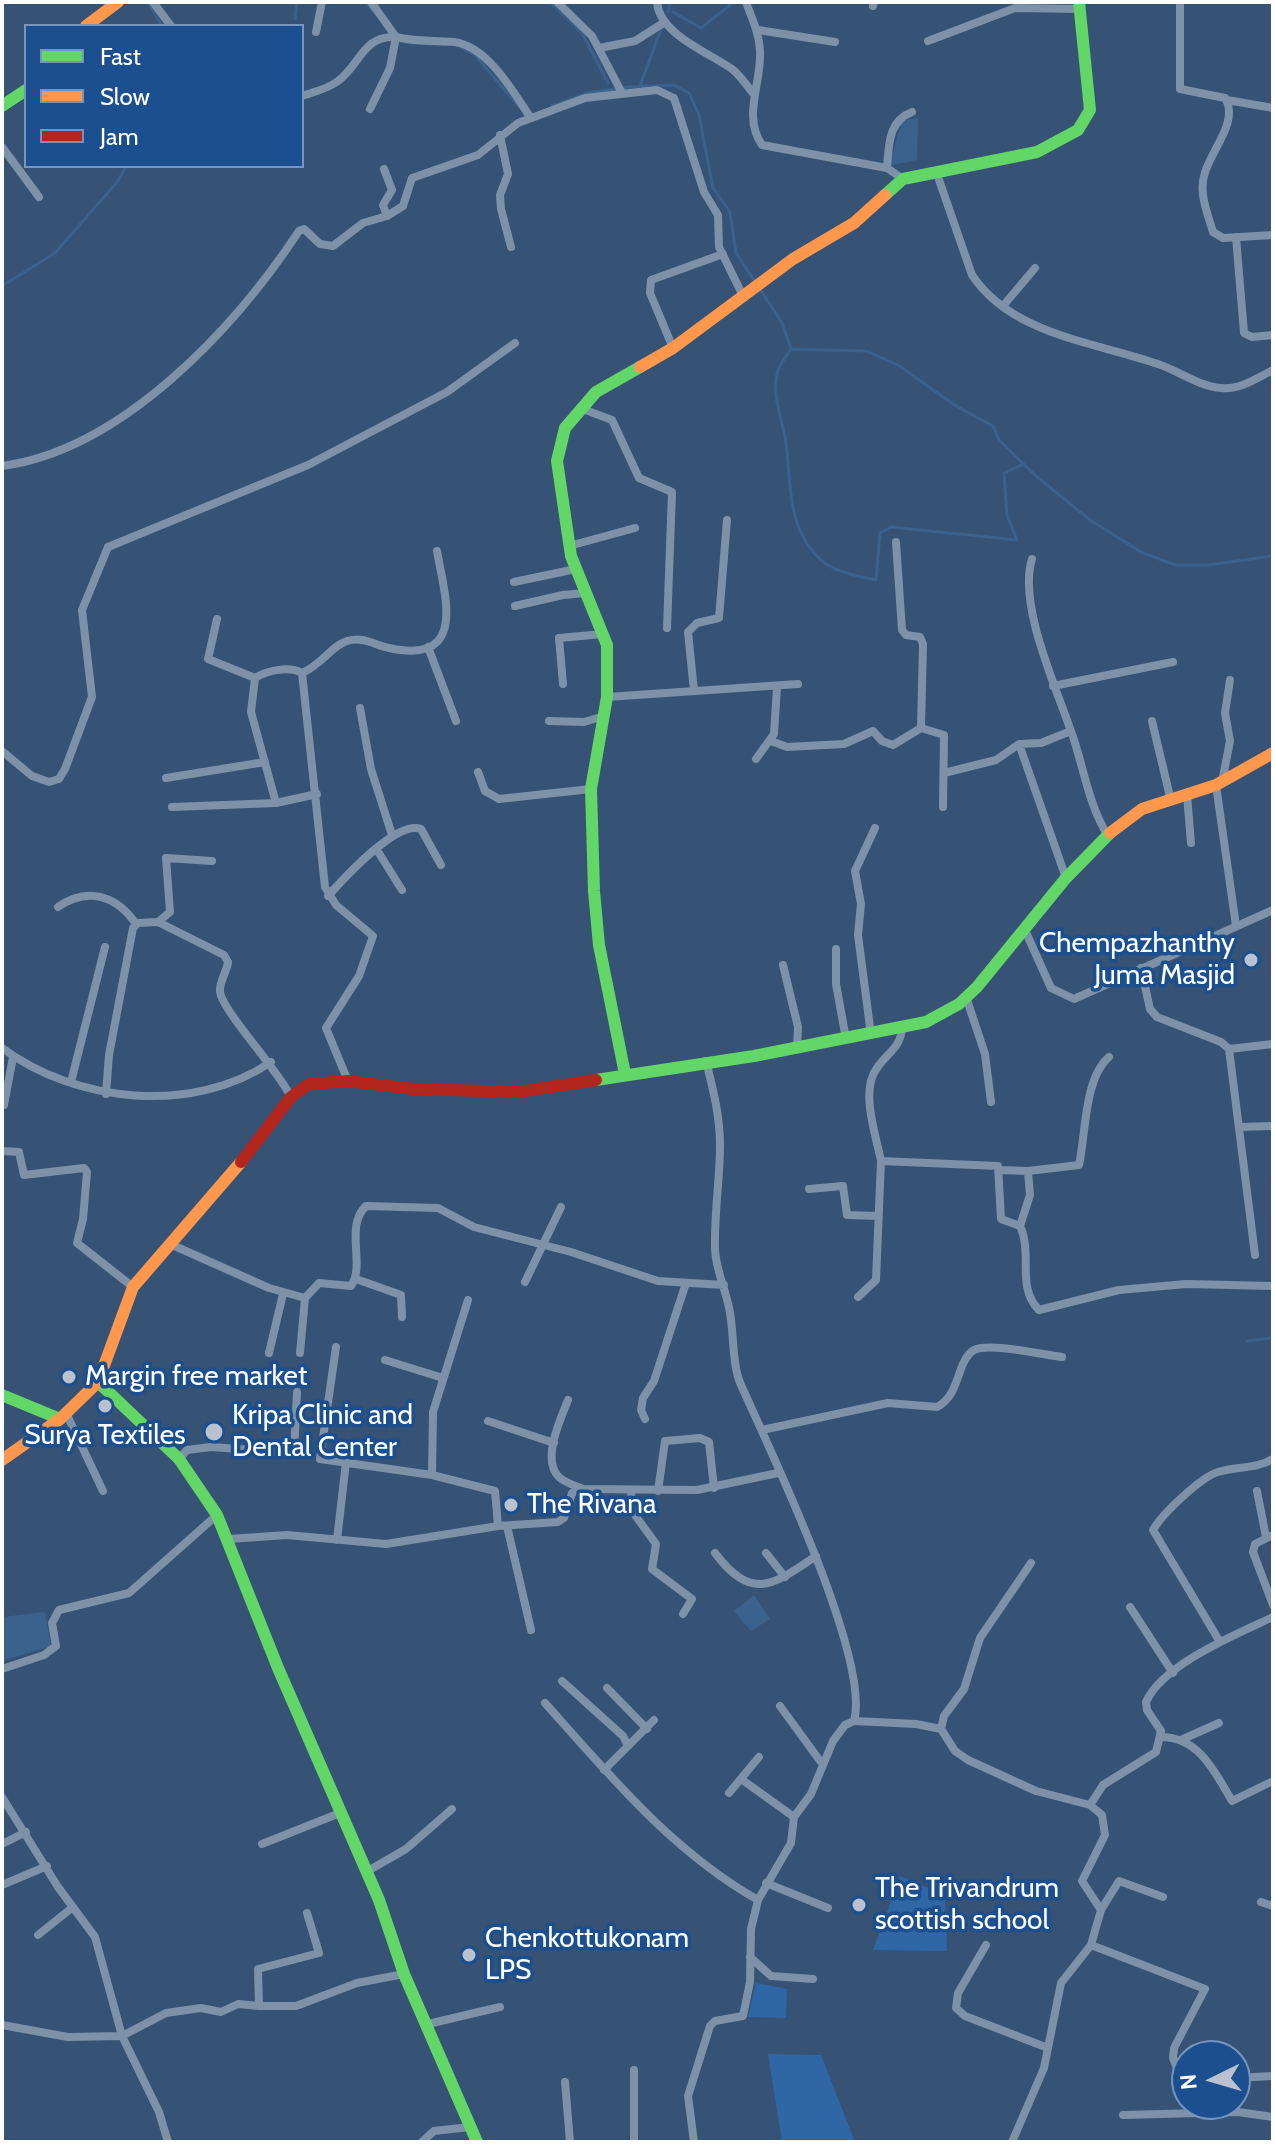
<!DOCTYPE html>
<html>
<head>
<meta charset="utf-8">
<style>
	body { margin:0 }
	#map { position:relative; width:1275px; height:2144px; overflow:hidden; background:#365274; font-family:Cabin,sans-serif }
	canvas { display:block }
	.frame { position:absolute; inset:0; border:4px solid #fff; pointer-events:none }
	.legend { position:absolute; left:24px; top:24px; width:280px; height:144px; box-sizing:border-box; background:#1b4f8f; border:2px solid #7695bc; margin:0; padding:10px 14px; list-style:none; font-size:24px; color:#fff }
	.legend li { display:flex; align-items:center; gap:16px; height:40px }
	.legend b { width:40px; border:2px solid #7695bc }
	.north { position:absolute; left:1171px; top:2040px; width:80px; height:80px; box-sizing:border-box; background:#1b4f8f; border:2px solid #7695bc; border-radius:50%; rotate:265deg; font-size:22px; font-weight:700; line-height:32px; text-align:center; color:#fff }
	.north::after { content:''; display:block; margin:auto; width:28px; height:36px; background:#b9c2ce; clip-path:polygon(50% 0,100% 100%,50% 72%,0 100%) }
</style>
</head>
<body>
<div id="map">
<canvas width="1275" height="2144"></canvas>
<div class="frame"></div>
<ul class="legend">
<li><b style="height:10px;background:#63d668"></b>Fast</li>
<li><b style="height:10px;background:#ff974d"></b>Slow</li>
<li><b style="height:10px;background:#b3261e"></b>Jam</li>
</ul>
<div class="north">N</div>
</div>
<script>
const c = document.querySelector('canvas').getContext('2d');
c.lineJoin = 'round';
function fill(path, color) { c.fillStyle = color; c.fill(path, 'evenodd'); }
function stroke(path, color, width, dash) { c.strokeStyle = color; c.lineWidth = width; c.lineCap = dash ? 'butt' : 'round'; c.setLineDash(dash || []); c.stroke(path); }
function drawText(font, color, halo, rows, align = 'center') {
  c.font = font + ' Cabin,sans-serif'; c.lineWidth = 7; c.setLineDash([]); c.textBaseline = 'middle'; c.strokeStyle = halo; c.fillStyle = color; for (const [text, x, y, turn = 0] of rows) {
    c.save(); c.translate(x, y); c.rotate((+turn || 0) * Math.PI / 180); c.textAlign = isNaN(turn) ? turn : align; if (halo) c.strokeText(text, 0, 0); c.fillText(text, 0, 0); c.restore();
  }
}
const green = new Path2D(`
	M900,1876L945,1895L947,1951L873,1950Z
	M756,1983L787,1989L786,2018L748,2017Z
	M768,2054L821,2055L855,2142H782Z`);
const water = new Path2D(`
	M918,118L917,160L889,166L902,121Z
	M754,1595L770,1619L751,1631L734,1611Z
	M45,1612L51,1646L2,1661V1617Z`);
const stream = new Path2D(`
	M148,2L162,26
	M366,2L373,11
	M550,2L582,33L608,83
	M668,12L670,2
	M673,12L701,28L734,2
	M295,19L297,2
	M409,43L445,45
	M461,48L475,55L519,107
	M640,86L661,29
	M552,106L588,93L628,87L674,85L689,93L699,115L713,188L730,212L736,253L756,283
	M2,286L55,253L118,181L126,166
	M760,289L782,323L791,349L866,351L898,365L956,406L993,426L999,440L1036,476L1090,520L1141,552L1175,565H1208L1273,556
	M791,349C787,355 781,363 778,370C771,392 781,416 785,437C792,476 785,521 815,554C830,572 854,575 876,580L880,533L891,527L1017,540L1007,515L1004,473L1024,464
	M1247,1341L1273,1338`);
const street = new Path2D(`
	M153,2L171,26
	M371,2L396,37C416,42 434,40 454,42C487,46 513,91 530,117
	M557,2L592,36L622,93
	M657,2C659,34 708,52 732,69C740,75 746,85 753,93
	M746,2C752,19 759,32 760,51C762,82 742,116 762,145L887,168L903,179
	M1180,2V89L1225,98C1240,122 1209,152 1204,176C1199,194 1208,215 1213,232L1223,238L1273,235
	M873,6L874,2
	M758,30L835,42
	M316,32L322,2
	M928,41L1015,8L1079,9
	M599,48L635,41L665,22
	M302,96C313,92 328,89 338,81C360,65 363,35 396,37L390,68L370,109
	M1227,100L1273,108
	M500,135L508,174L500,195L501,209L511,247
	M2,147L39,197
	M887,168C889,145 888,121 912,112
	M384,169L392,190L383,205L387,216
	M937,174L972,275C1012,335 1095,342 1158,364C1179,371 1198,386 1221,388C1240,390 1257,378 1273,370
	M1236,237L1244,333L1252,337L1273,335
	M1003,306L1035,268
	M673,348L650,293L651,280L723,254
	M580,408L612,420L639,478L672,492L667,628
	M2,466C122,450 235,328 299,231L304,229L320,244L333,246L363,223L387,216L403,206L412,178L478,155L518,123L585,98L657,90L674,98L704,192L718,215L719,247L744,298
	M896,542L902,630L906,635L920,637L923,644L921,728L944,735L943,807
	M569,546L635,528
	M1032,559C1017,607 1060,695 1075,743C1085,775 1090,807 1108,836
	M514,582L576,569
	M515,606L563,595L586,593
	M217,619L208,659L255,678
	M428,647L456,721
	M302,673L325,887L336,905L373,936L359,976L326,1028L348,1081
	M563,684L559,638L603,634
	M1053,686L1173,662
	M694,691L688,632L697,623L719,618L727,520
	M607,697L798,684
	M360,708L371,769L392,835
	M549,721L584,722L604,716
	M1152,721L1171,801
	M771,741L787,747L844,744L873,731L882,741L893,745L921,728
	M1019,744L1066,878
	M2,751L32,776L49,782L59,779L65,769L92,697L82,610L108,547L308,465L447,392L515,343
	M756,759L774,734L777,687
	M478,772L485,791L499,799L591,789
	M944,773L996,760L1019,744L1041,743L1071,731
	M166,778L265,762
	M1222,782L1230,741L1225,713L1230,680
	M1216,785L1236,926
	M1187,795L1191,843
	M276,803L251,712L255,678C268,670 289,666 302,673C323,664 331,646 347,641C364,636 374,645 389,648C468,665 445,597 437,551
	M172,807L276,803L317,794
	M377,850L402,890
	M328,896C344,878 397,820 421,829L441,865
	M58,907C88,886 117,896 136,924
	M158,922L224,955L228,962C227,972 219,981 220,992C222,1010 278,1070 291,1097
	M1024,928L1051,988L1074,999L1273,910
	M836,949V984L846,1039
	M783,965L798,1027L797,1048
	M1141,968L1150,1009L1157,1017L1221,1042L1229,1049L1255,1255
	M966,997L985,1054L991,1102
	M902,1029C900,1051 882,1055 873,1075C863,1099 876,1136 881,1161L998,1166L1001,1219L1020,1226C1033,1253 1016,1288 1039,1310L1119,1290L1186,1284L1273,1286
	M871,1035L858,935L861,904L855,871L875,828
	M2,1048C76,1103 193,1115 271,1062
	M1229,1049L1273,1044
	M706,1061C713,1089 720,1116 720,1145C720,1179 714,1214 715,1248C715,1269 727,1292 730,1313C734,1335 732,1365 741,1385C770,1450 871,1659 854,1721
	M71,1082L105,947
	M106,1094L109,1055L133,928L138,923L158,922L170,912L166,858L212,861
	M4,1105L13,1057
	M1239,1127L1273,1126
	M2,1151L19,1152L24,1175L84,1168L87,1172L83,1219L77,1243L133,1287
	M999,1170L1028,1171L1079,1165C1086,1134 1084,1078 1109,1057
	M809,1189L843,1186L847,1215L878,1216
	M1020,1226L1030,1195L1028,1171
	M170,1244L269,1288L305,1298L319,1283L351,1286C366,1265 344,1227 366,1206L438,1208L474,1227L571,1252L658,1281L724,1285
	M356,1279L401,1295L402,1317
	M525,1282L561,1207
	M858,1297L876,1280L881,1161
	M468,1300L433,1412L432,1475L495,1491L498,1526
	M336,1347L320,1459L432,1475
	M269,1353L283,1294
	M300,1353L305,1298
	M385,1360L443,1378
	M568,1400C561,1418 540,1461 560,1478C566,1483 576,1486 583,1489
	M66,1413L103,1491
	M645,1419L641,1410L643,1398L654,1381L686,1283
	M488,1421L554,1443
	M762,1430L888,1403L937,1407C961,1395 956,1361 974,1350C988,1342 1044,1355 1062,1357
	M179,1459L187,1450L211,1447L294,1453L297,1392
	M631,1490L632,1511L656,1544L652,1569L692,1599L683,1614
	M658,1491L665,1441L700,1438L709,1442L714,1488
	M1257,1491L1266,1537
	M507,1526L531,1630
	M1273,1535L1255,1544L1253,1552L1273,1605
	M229,1539L287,1535L386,1544L498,1526L558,1522L564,1518L572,1493L583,1489L697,1490L778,1473
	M337,1540L346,1462
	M715,1553C752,1602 773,1585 816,1556
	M766,1553L785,1577
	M1130,1607L1173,1673
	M1220,1642L1153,1530C1162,1514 1201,1477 1218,1472C1237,1466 1256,1469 1273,1459
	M2,1669L44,1655L56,1646L52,1623L59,1610L129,1593L217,1515
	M562,1681L623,1736L628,1746
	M607,1688L647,1729
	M545,1703C610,1776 672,1851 758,1900
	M780,1706L823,1765
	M941,1729L944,1716L964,1689L980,1638L1031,1563
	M1161,1737C1199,1737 1215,1772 1232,1801L1273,1781
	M1183,1739L1219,1723
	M604,1770L654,1720
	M741,1779L794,1817
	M729,1793L759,1757
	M2,1797L58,1887L95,1937L122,2036L166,2013L201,2008L221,2012L238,2004L259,2006L258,1969L319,1953L307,1913
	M1090,1805L1103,1785L1156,1752L1161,1731L1147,1710L1146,1702C1163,1664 1237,1634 1273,1617
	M2,1844L26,1832
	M262,1844L340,1813
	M366,1872L406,1849L452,1809
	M766,1883L828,1908
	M2,1885L47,1866
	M1261,1902L1273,1906
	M1101,1910L1119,1881L1163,1897
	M38,1935L73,1907
	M986,1945L958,1993L956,2008L965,2016L1048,2048
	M1091,1945L1205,1989L1174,2048L1173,2058L1179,2073L1187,2076
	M750,1957L771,1976L813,1979
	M259,2006H296L357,1983L404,1974
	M428,2024L500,2007
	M2,2025L68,2037L122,2036L159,2112L168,2142
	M634,2070V2142
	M1235,2078L1273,2076
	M565,2082L570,2142
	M1123,2115L1238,2112L1273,2117
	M422,2142L434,2131L470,2127
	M694,2142L688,2096L710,2026L715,2021L743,2016L750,1982L751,1929L758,1900L791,1843L794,1817L811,1794L833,1741L845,1725L854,1721L916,1724L941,1729L955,1751L968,1760L1036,1791L1090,1805L1102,1815L1105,1835L1082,1881L1101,1910L1091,1945L1061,1983L1044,2068L1012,2142`);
const fast = new Path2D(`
	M2,106L26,90
	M885,195L903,179L1037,152L1078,130L1090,110L1079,2
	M625,1074L599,945L594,891L591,789L607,697V645L571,556L557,461L565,428L596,392L640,367
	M596,1080L754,1056L926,1022L959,1004L977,987L1066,878L1110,833
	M98,1382L179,1459L217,1515L278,1668L379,1900L404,1974L477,2142
	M2,1395L60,1419`);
const slow = new Path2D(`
	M86,26L118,2
	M640,367L673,348L793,259L854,223L885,195
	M1110,833L1142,809L1216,785L1273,753
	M2,1460L60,1419L98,1382L133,1287L241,1162`);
const jam = new Path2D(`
	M241,1162L291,1097L309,1084L348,1081L414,1089L518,1092L596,1080`);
const markers = [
	[1251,960,8,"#b9c2ce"],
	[69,1377,8,"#b9c2ce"],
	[105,1406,8,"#b9c2ce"],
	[214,1432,10,"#b9c2ce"],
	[511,1505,8,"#b9c2ce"],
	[859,1905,8,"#b9c2ce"],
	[469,1955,8,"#b9c2ce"]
];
const poiNames = [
	["Chempazhanthy",1235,944,"right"],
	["Juma Masjid",1235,976,"right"],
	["Margin free market",85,1377],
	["Kripa Clinic and",232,1416],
	["Dental Center",232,1448],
	["Surya Textiles",105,1436,"center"],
	["The Rivana",527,1505],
	["The Trivandrum",875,1889],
	["scottish school",875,1921],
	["Chenkottukonam",485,1939],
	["LPS",485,1971]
];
fill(green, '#2f66a5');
fill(water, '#3b618d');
stroke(stream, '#3b618d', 3);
stroke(street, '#7d92a8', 8);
stroke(fast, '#63d668', 12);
stroke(slow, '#ff974d', 12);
stroke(jam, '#b3261e', 12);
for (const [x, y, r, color] of markers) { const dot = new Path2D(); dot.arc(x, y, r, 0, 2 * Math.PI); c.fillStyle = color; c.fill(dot); stroke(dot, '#1b4f8f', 3); }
drawText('28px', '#fff', '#1b4f8f', poiNames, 'left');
</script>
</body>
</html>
